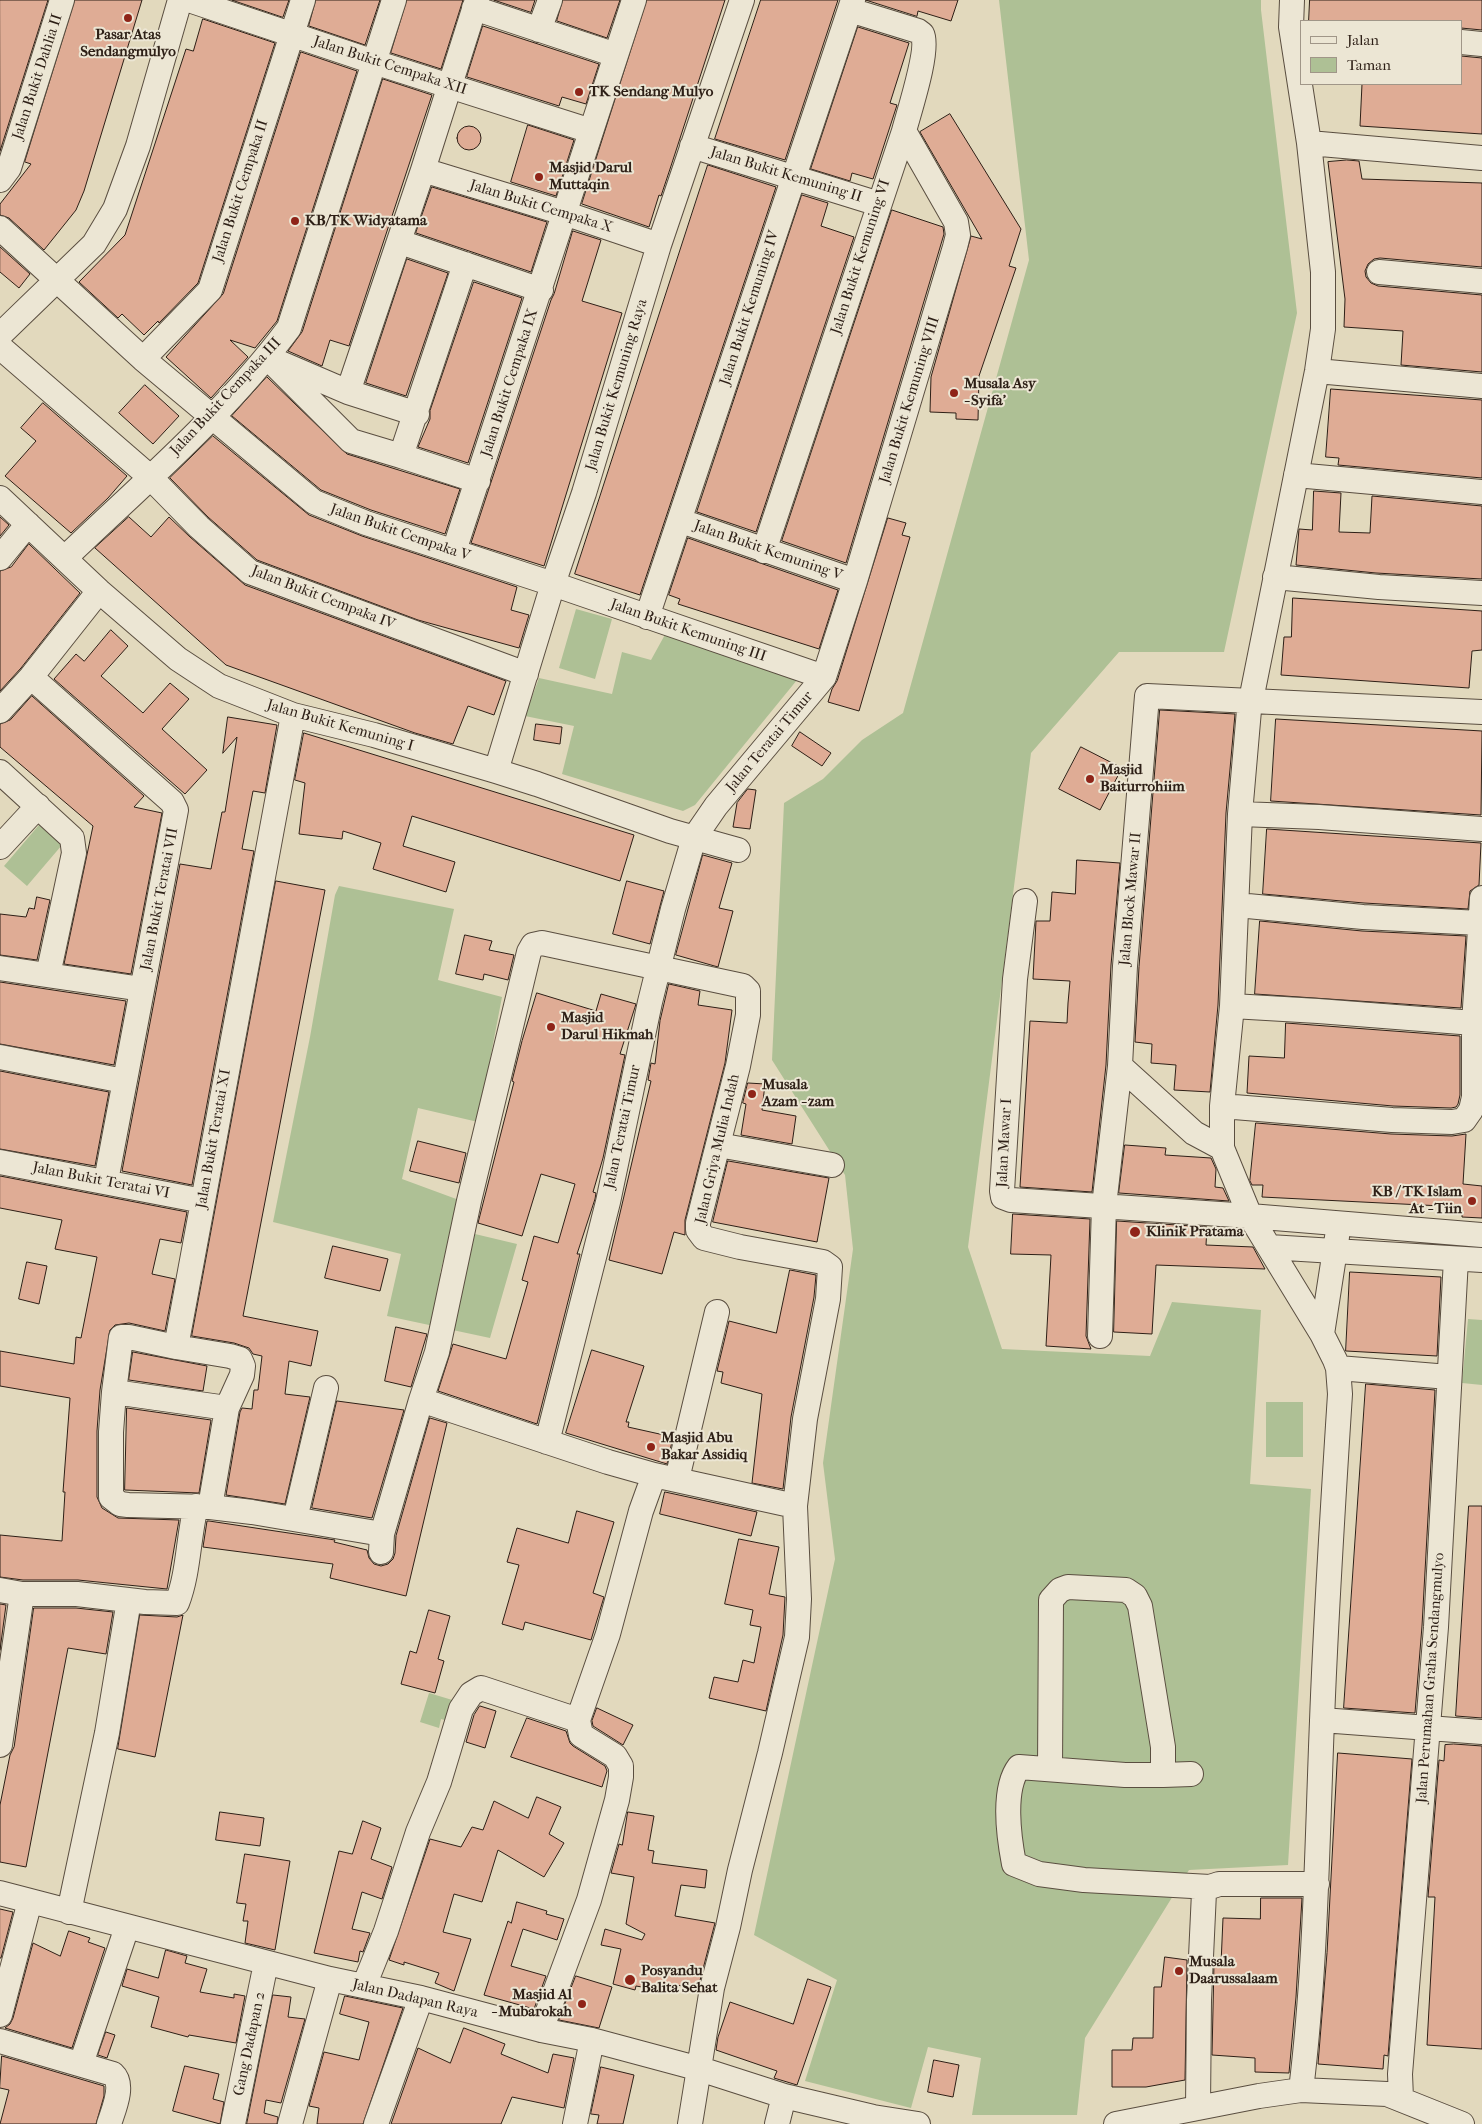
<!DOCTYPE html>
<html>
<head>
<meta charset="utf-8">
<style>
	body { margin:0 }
	#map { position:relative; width:1482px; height:2124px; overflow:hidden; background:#e2d9bd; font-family:"IM FELL French Canon",serif }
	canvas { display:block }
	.legend { position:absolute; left:1300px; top:20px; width:162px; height:65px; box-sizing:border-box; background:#ece6d4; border:1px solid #a09688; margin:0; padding:6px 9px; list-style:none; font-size:15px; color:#2d1f16 }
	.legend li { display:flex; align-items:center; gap:10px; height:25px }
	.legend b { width:25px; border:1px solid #a09688 }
</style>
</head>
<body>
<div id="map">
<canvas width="1482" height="2124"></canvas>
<ul class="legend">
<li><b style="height:6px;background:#ece6d4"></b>Jalan</li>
<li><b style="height:14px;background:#aec095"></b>Taman</li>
</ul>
</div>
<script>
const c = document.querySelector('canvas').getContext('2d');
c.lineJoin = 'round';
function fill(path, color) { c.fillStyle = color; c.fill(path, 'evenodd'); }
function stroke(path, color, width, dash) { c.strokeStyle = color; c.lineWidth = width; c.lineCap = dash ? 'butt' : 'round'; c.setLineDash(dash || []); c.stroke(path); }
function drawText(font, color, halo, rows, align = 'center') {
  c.font = font + ' "IM FELL French Canon",serif'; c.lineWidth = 4; c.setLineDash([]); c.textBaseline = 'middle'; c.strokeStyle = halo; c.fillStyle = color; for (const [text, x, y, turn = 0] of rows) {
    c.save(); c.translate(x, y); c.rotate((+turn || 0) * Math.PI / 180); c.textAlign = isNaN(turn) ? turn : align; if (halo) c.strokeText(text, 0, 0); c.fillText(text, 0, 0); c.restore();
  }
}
const green = new Path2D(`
	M999,0H1261V10L1297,313L1224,652H1119L1031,753L968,1247L1002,1349L1150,1356L1172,1302L1261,1310L1250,1484L1311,1489L1288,1865L1189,1870L1085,2038L1077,2115H972L981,2058L928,2047L911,2108L805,2081L837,1980L754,1935L835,1559L823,1463L853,1249L845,1175L772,1060L784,803L823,779L862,740L903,713L1029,260Z
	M576,609L612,619L595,679L559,668Z
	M667,631L797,680L695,805L683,811L562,774L574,726L525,716L539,678L612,694L622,652L651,660Z
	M39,825L62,845L27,886L4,866Z
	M339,886L454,909L438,980L502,997L478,1122L418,1108L402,1179L459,1200L440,1273L464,1279L475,1234L517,1244L490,1338L387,1316L401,1254L273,1222L310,1037L335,895Z
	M1468,1319L1482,1320V1385L1462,1383Z
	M1266,1402H1303V1457H1266Z
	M429,1693L459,1702L452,1722L441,1719L439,1728L420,1722Z`);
const building = new Path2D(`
	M0,0H48L0,151Z
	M75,0H142L84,191L76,210L44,250L9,218L0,215V204L31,164L25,162Z
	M232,0H289L283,17Z
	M316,0H380L365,45L309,26Z
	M407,0H463L441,69L391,53Z
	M494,0H535L531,12Z
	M563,0H620L607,38L557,21Z
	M647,0H725L670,169L661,196L659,195L649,227L582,204Z
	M761,0H838L785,160L715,139Z
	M866,0H958L951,21L918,11L917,16Z
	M1310,0H1482V30L1461,28V21H1309Z
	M203,19L275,43L198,283L159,323L158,321L144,335L122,314L118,318L79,282L125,235L186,49L193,51Z
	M483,26L599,64L586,104L562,97L559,106L467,77Z
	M858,27L909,43L890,103L897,105L873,179L852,173L850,181L811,169Z
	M301,52L357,71L277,321L255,348L230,340L248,357L211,398L166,357L223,294Z
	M1461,56L1482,58V134L1360,126L1362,84H1461Z
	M383,79L432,95L349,346L330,340L322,366L288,351L302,332Z
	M950,114L1021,229L1009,266L1016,268L979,376L978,420L956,419V413L930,412L931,377L971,236L982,239L920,132Z
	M528,125L574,140L556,196L511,182Z
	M457 138a12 12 0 1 1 24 0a12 12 0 1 1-24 0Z
	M1347,160L1359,161L1362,179L1482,183V267L1380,258L1374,259L1368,264L1365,271L1366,277L1371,283L1378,286L1482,295V372L1401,365L1403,331L1344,327L1345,299L1328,162Z
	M708,165L776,187L640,595L575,574Z
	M432,187L547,222L531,272L416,233Z
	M802,195L828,203L821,226L854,237L756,532L697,512Z
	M892,210L943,227L944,234L846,563L782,541Z
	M573,231L601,240L582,301L622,313L544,566L471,543L551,300L554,294Z
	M0,247L30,274L19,288L0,272Z
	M407,259L448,273L406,396L366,383Z
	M474,282L522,298L468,463L418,447L430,419V411Z
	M267,377L347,454L460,489L445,534L371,510L321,490L232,416Z
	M145,385L179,416L153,444L119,413Z
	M1331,389L1482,400V478L1338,465L1339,458L1326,457Z
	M43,403L127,476L108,498L71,533L5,476L36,441L21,428Z
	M213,436L309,515L362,536L517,587L511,610L529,615L519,648L418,620L257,560L208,517L170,478Z
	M1314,491L1341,493L1339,532L1370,533L1372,496L1482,506V579L1376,573L1296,565L1299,529L1312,530Z
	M0,517L9,525L0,536Z
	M129,517L151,537L169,517L190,537L245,585L506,681L494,715L468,706L453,744L415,733L226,665L95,548Z
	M888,518L906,523L902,535L910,537L859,711L828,702L832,689L837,681Z
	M688,538L838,590L819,649L678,604L680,599L669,595Z
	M29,544L80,593L21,668L0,691V571L11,567Z
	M1293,598L1482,611V650L1472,651L1469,688L1281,675L1284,637H1291Z
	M111,630L128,646L101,676L143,713L170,683L189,699L162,729L207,770L185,794L54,679L76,654L84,661Z
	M32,696L144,796L134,807L162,813L131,974L64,964L93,826L0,747V724L10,720Z
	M1160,710L1235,714L1226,813L1218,1005L1210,1092L1174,1090L1176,1065L1151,1063L1152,1044L1135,1042L1139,967Z
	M228,717L277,725L265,793L253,791L242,849L254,851L192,1185L122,1171L180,864L211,869L222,812H225L237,737L223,753Z
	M1276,719L1482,731L1481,815L1271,801Z
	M536,724L562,727L560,744L534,740Z
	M800,732L831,753L822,766L792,746Z
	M304,733L634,835L620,881L412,816L403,846L455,862L446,892L373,869L381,843L343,831L342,839L299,834L305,783L295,780Z
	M1081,747L1122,768L1100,810L1059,789Z
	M748,789L756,790L750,829L733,827L737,803Z
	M1267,829L1481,843L1479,885L1470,891L1468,909L1364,903L1263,894Z
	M703,855L732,863L719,908L733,911L718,967L676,955Z
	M1077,860L1120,863L1111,965L1106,1065L1092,1192L1020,1187L1030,1021L1067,1023L1068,1003L1070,981L1033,979L1036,921H1050L1052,892L1075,894Z
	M276,881L325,890L243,1316L318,1331L311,1366L289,1361L285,1394L310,1397L285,1504L226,1495L240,1412L242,1408L252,1409L254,1390H258L262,1356L253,1354L249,1348L234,1343L192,1336Z
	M627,881L664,891L650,944L613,934Z
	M37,897L50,900L37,960L0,955V914L26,917L29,908L34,909Z
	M1260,921L1362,931L1466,936L1461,1008L1255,994Z
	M465,935L492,941L489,950L514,955L508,980L484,974L483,980L456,974Z
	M0,982L126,1001L114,1065L0,1044Z
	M669,984L700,991L698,1005L732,1010L725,1063L685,1220V1235L674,1232L662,1274L609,1260L651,1081L648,1080L651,1063L655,1064L660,1021Z
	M537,993L596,1011L601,994L636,1004L620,1054L625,1055L603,1158L593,1192L596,1193L595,1199L577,1254H580L537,1424L438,1391L453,1344L506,1359L528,1282L522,1280L534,1236L558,1243L575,1184L541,1174L522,1236L478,1223L514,1082L512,1081L522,1041Z
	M1286,1023L1460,1036V1095L1458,1104L1456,1107L1451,1108L1393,1106L1247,1093L1249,1056L1284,1058Z
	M0,1071L109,1092L95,1166L0,1149Z
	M748,1083L765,1084L762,1110L796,1116L792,1144L741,1135L746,1104L743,1103Z
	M1256,1123L1391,1134L1452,1136L1466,1134L1463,1184L1482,1186V1218L1462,1217V1207L1262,1197L1263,1185H1252L1250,1181Z
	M418,1141L466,1153L459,1183L410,1171Z
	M1125,1145L1166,1148L1165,1155L1211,1158L1216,1169L1215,1187L1223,1188L1229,1201L1119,1193Z
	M728,1161L829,1178L817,1242L713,1222Z
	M0,1176L187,1212L181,1243L160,1239L152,1274L175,1279L165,1331L129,1323L115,1325L110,1330L100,1390L97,1431V1497L102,1508L118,1518L179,1520L167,1589L78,1580H23L0,1577V1535L62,1541L65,1492H63L70,1398L0,1386V1351L74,1364L76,1337L81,1338L97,1257L55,1249L62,1220L0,1208Z
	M1013,1214L1090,1219L1086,1336L1091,1349L1046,1346L1051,1255L1011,1254Z
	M1117,1221L1207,1227L1206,1245L1253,1247L1265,1269L1156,1265L1152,1334L1114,1332Z
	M333,1246L388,1259L380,1291L325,1278Z
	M27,1262L47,1266L39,1304L19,1299Z
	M790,1270L816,1275L814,1297L791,1417L783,1489L752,1483L762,1394L721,1383L723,1372L717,1371L729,1321L776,1333Z
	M1350,1272L1441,1277L1437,1356L1346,1351Z
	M396,1327L427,1334L411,1387L385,1381Z
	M592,1350L644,1366L626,1422H629L628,1427L673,1437L667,1464L566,1433Z
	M133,1352L207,1366L203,1391L129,1380Z
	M1366,1384L1435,1390L1422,1626L1415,1713L1344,1708Z
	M337,1401L404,1410L372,1518L312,1508Z
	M127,1408L211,1420L199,1493L125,1490Z
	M430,1418L447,1423L406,1596L330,1578L333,1564L203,1547L207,1521H209L335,1540L334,1542L367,1550L369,1558L374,1564L381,1566L388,1564L393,1559L395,1553L396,1536Z
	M665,1492L757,1512L751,1536L660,1514Z
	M1469,1506H1482V1718L1456,1716Z
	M577,1511L614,1522L593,1593L604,1597L591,1640L525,1622L523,1630L502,1624L519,1565L507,1562L517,1528L568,1543Z
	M739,1539L779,1547L769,1594L785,1597L783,1635L766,1711L709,1698L714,1677L738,1682L743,1660L754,1663L761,1627L750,1625L753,1610L725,1604Z
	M0,1604L6,1605L0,1650Z
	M34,1608H76L113,1612L106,1654L68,1648L26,1867L0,1862V1805L10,1755L14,1747Z
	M429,1610L450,1616L438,1659L444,1661L435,1693L401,1684L410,1651L416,1653Z
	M140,1615L177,1617L183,1615L155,1757L118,1749Z
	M480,1706L496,1711L485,1748L466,1742L474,1715Z
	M597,1708L633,1725L623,1745L593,1726L592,1721Z
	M527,1718L566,1731L570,1743L573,1746L605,1766L607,1771L602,1787L511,1757Z
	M1454,1744L1482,1746V2049L1427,2045L1435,1897H1428L1439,1760L1444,1761L1445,1745Z
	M1338,1753L1412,1759L1388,2056L1384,2055L1383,2069L1318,2064L1327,1953Z
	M537,1797L561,1807L549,1834L564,1843L544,1877L498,1850L482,1902L454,1894L443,1932L471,1939L454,1991L435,1983L439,1973L404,1962V1965L389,1960L430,1839L461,1847L472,1827L483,1830L494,1801L528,1818Z
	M220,1812L264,1818L260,1846L216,1840Z
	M628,1812L654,1816L648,1850L654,1851L652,1863L707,1870L705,1888L681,1885L675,1916L715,1923L698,1988L668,1984L666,1991L636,1986L635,1990L613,1984L621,1949L601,1945L605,1929L642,1940L645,1934L626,1924L634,1877L611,1873L619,1844L622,1845Z
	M363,1821L381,1828L371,1859L392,1867L382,1899L362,1892L352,1929L370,1933L363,1952L360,1951L358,1962L314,1953L339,1851L352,1854Z
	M245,1854L290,1861L275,1950L245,1943L248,1921H243L246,1904L237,1903Z
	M1261,1898H1302L1296,1997L1289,2073L1255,2072V2058L1212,2055L1214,1963L1221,1964L1223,1918L1260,1919Z
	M517,1902L547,1911L546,1914L564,1919L557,1940L523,1929L511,1966L546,1976L534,2009L484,1995L508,1921L511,1923Z
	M0,1909L13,1912L1,1958H0Z
	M69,1931L90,1938L88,1942L105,1948L72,2048L5,2028L10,2024L13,2018L33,1943L60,1956Z
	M166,1950L187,1956L185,1963L207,1969L200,1992L234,1998V1994L245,1996L236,2043L189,2035L188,2037L151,2027L159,1997L122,1986L127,1969L158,1978Z
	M1165,1957L1187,1960L1185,2080L1146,2087H1112V2050H1132L1133,2038H1153L1154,1987H1161Z
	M576,1976L612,1987L599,2028L559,2020Z
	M808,1979L831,1987L797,2085L774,2078L777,2071L716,2050L718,2037L730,2002L793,2024Z
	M273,1995L291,1997L288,2017L305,2019L281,2103L266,2100L264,2113L278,2117L277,2124H247Z
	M345,1996L403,2008L363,2124H317L319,2108L309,2106L324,2052L359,2060L369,2022L340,2014Z
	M464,2028L505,2044L501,2054L548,2073L553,2054L574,2058L564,2108L512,2097L501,2124H391L418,2048L450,2063Z
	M106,2032L115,2035L107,2058L98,2055Z
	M2,2056L104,2086V2096L96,2124H0L9,2090L0,2088Z
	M934,2060L959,2065L953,2097L928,2092Z
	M185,2066L219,2074L213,2099L224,2102L220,2124L173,2111Z
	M601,2067L634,2075L623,2124H597L599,2115L591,2114Z`);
const minor = new Path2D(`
	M189,0L374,62L591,131
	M474,8L616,55
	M539,30L550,0
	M1461,42L1482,44
	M1309,143L1482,158
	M692,146L879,204
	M423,170L564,213L659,245
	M0,180L9,168L62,0
	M0,228L143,359L314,502L366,523L553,584L824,677
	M400,242L541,290
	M1379,272L1482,281
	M0,335L94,244L115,209L138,146L180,0
	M0,347L150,477L199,527L250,572L526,674
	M267,357L351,441L401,456L465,264
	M143,359L210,290L303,0
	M278,362L348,392L417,414
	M1317,371L1482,386
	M348,392L423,170L477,0
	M401,456L478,481
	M1296,475L1482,492
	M0,498L99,591L178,659L219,686L293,715L374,735L496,771L537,784L670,831L738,850
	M681,521L855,581
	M454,551L634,0
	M764,551L904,131C909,112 930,48 922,34L918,31L850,10
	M0,558L28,524
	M65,558C141,485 225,414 289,328L394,0
	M1275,577L1379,587L1482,593
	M647,617L853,0
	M31,677L172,802L176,810L106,1181
	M0,711L31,677L99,591
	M496,771L553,584L584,493L659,245L742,0
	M0,772L72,838L74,853L48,975
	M1240,814L1319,817L1482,829
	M0,847L38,806
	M1025,901L1015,979L1002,1191L1003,1197L1011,1200L1250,1216L1482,1235
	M1237,905L1363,917L1480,923
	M0,968L142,989
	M1232,1006L1318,1011L1474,1023
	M0,1057L124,1081
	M1120,1066L1194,1133L1222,1148L1250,1216L1322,1334L1335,1360L1338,1368L1340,1394C1333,1503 1326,1612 1322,1721C1317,1844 1316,1968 1301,2090
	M1222,1106L1392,1120L1452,1122L1464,1120L1471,1110L1474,1097V1023L1482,898
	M718,1145L832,1165
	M1222,1148V1106L1232,1006L1240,814L1249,710L1317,371L1323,329V272L1309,143L1291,27L1292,0
	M0,1162L203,1201
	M1269,1247L1482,1260
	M1322,1334L1337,1237
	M1100,1336L1104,1206L1120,1066L1125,966L1147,696L1482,712
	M1338,1368L1449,1377
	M114,1392L121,1337H129L176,1347
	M227,1408L114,1392L111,1432V1497L120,1504L128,1505L210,1507L252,1512L382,1534
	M547,1442L608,1202L650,1002L673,909L694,838L716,806L824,677L855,581L955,247L958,235L956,222L904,131
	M654,1475L795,1506L799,1599L797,1637L770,1753L740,1870L728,1927L712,1988L690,2124
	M677,1479L717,1312
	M210,1507L227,1408L242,1375L243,1366L240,1359L230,1356L176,1347L293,715
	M295,1519L326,1388
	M381,1552L382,1534L421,1400
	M0,1590L22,1594H77L145,1602L177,1603C189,1572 188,1538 196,1506
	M578,1720L608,1634L641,1511L654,1475L608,1462L421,1400L437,1352L469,1201L529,952L533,945L542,943L743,986L748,991V1015L738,1066L698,1223V1230L704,1238L740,1247L823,1262L830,1267L828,1299L805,1419L795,1506
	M1322,1720L1482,1732
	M0,1745L22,1594
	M1050,1769L1051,1600L1060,1590L1068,1587L1126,1590L1135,1596L1140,1606L1163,1747V1775H1125L1019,1767C1002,1789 1009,1838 1014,1864L1039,1874L1084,1880L1210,1887
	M1163,1775L1191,1774
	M0,1893L330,1979L421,1998L541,2030L592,2040L700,2069L784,2096L873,2117L918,2124
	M69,1912L107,1733L129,1600
	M364,1986L386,1931L418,1832L439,1782L461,1709L471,1694L481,1688L578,1720L581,1735L615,1756L621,1766V1777L617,1800L589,1900L541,2030
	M0,2015L30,1901
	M0,2041L113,2074C125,2085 113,2111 109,2124
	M81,2064L127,1927
	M1401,2098L1400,2074L1436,1627L1456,1259
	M1198,2108L1199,2000L1204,1892L1210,1887L1219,1884H1317
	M233,2124L266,1963
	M290,2124L330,1979
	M376,2124L421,1998
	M575,2124L592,2040
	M777,2124L784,2096
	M1116,2124L1259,2096L1301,2090L1387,2094L1462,2124`);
const markers = [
	[128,18,5,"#8f2418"],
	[579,92,5,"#8f2418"],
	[539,177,5,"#8f2418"],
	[295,221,5,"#8f2418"],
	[954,393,5,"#8f2418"],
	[1090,779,5,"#8f2418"],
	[551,1027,5,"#8f2418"],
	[752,1094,5,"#8f2418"],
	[1472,1201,5,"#8f2418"],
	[1135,1232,6,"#8f2418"],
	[651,1447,5,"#8f2418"],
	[1179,1971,5,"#8f2418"],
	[630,1980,6,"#8f2418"],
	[582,2004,5,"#8f2418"]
];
const poiNames = [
	["Pasar Atas",128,35,"center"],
	["Sendangmulyo",128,52,"center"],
	["TK Sendang Mulyo",589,92],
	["Masjid Darul",549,168],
	["Muttaqin",549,185],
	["KB/TK Widyatama",305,221],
	["Musala Asy",964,384],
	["- Syifa'",964,401],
	["Masjid",1100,770],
	["Baiturrohiim",1100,787],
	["Masjid",561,1018],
	["Darul Hikmah",561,1035],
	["Musala",762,1085],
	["Azam - zam",762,1102],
	["KB / TK Islam",1462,1192,"right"],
	["At - Tiin",1462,1209,"right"],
	["Klinik Pratama",1146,1232],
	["Masjid Abu",661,1438],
	["Bakar Assidiq",661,1455],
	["Musala",1189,1962],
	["Daarussalaam",1189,1979],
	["Posyandu",641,1971],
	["Balita Sehat",641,1988],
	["Masjid Al",572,1995,"right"],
	["- Mubarokah",572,2012,"right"]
];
const streetNames = [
	["Jalan Bukit Cempaka XII",390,66,18],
	["Jalan Bukit Dahlia II",38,77,-72],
	["Jalan Bukit Kemuning II",786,175,17],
	["Jalan Bukit Cempaka II",241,191,-72],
	["Jalan Bukit Cempaka X",541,207,17],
	["Jalan Bukit Kemuning VI",861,257,-72],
	["Jalan Bukit Kemuning IV",750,308,-72],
	["Jalan Bukit Cempaka IX",510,383,-72],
	["Jalan Bukit Kemuning Raya",617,385,-73],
	["Jalan Bukit Cempaka III",226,397,-47],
	["Jalan Bukit Kemuning VIII",910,400,-73],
	["Jalan Bukit Cempaka V",400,533,19],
	["Jalan Bukit Kemuning V",768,551,19],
	["Jalan Bukit Cempaka IV",323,598,21],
	["Jalan Bukit Kemuning III",688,631,19],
	["Jalan Bukit Kemuning I",340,726,16],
	["Jalan Teratai Timur",770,742,-50],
	["Jalan Bukit Teratai VII",160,899,-79],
	["Jalan Block Mawar II",1131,899,-85],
	["Jalan Teratai Timur",623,1127,-78],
	["Jalan Bukit Teratai XI",214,1139,-80],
	["Jalan Mawar I",1005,1143,-87],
	["Jalan Griya Mulia Indah",718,1149,-77],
	["Jalan Bukit Teratai VI",101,1181,11],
	["Jalan Perumahan Graha Sendangmulyo",1431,1678,-86],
	["Jalan Dadapan Raya",415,1999,13],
	["Gang Dadapan 2",250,2044,-78]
];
fill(green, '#aec095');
fill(building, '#dfac95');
stroke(building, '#2d1f16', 1);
stroke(minor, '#5a4e40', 26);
stroke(minor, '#ece6d4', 24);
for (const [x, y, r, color] of markers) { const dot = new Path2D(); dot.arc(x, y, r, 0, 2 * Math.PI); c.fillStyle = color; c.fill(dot); stroke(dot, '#ece6d4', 2); }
drawText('bold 15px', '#2d1f16', '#ece6d4', poiNames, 'left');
drawText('15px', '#2d1f16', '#ece6d4', streetNames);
</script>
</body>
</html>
